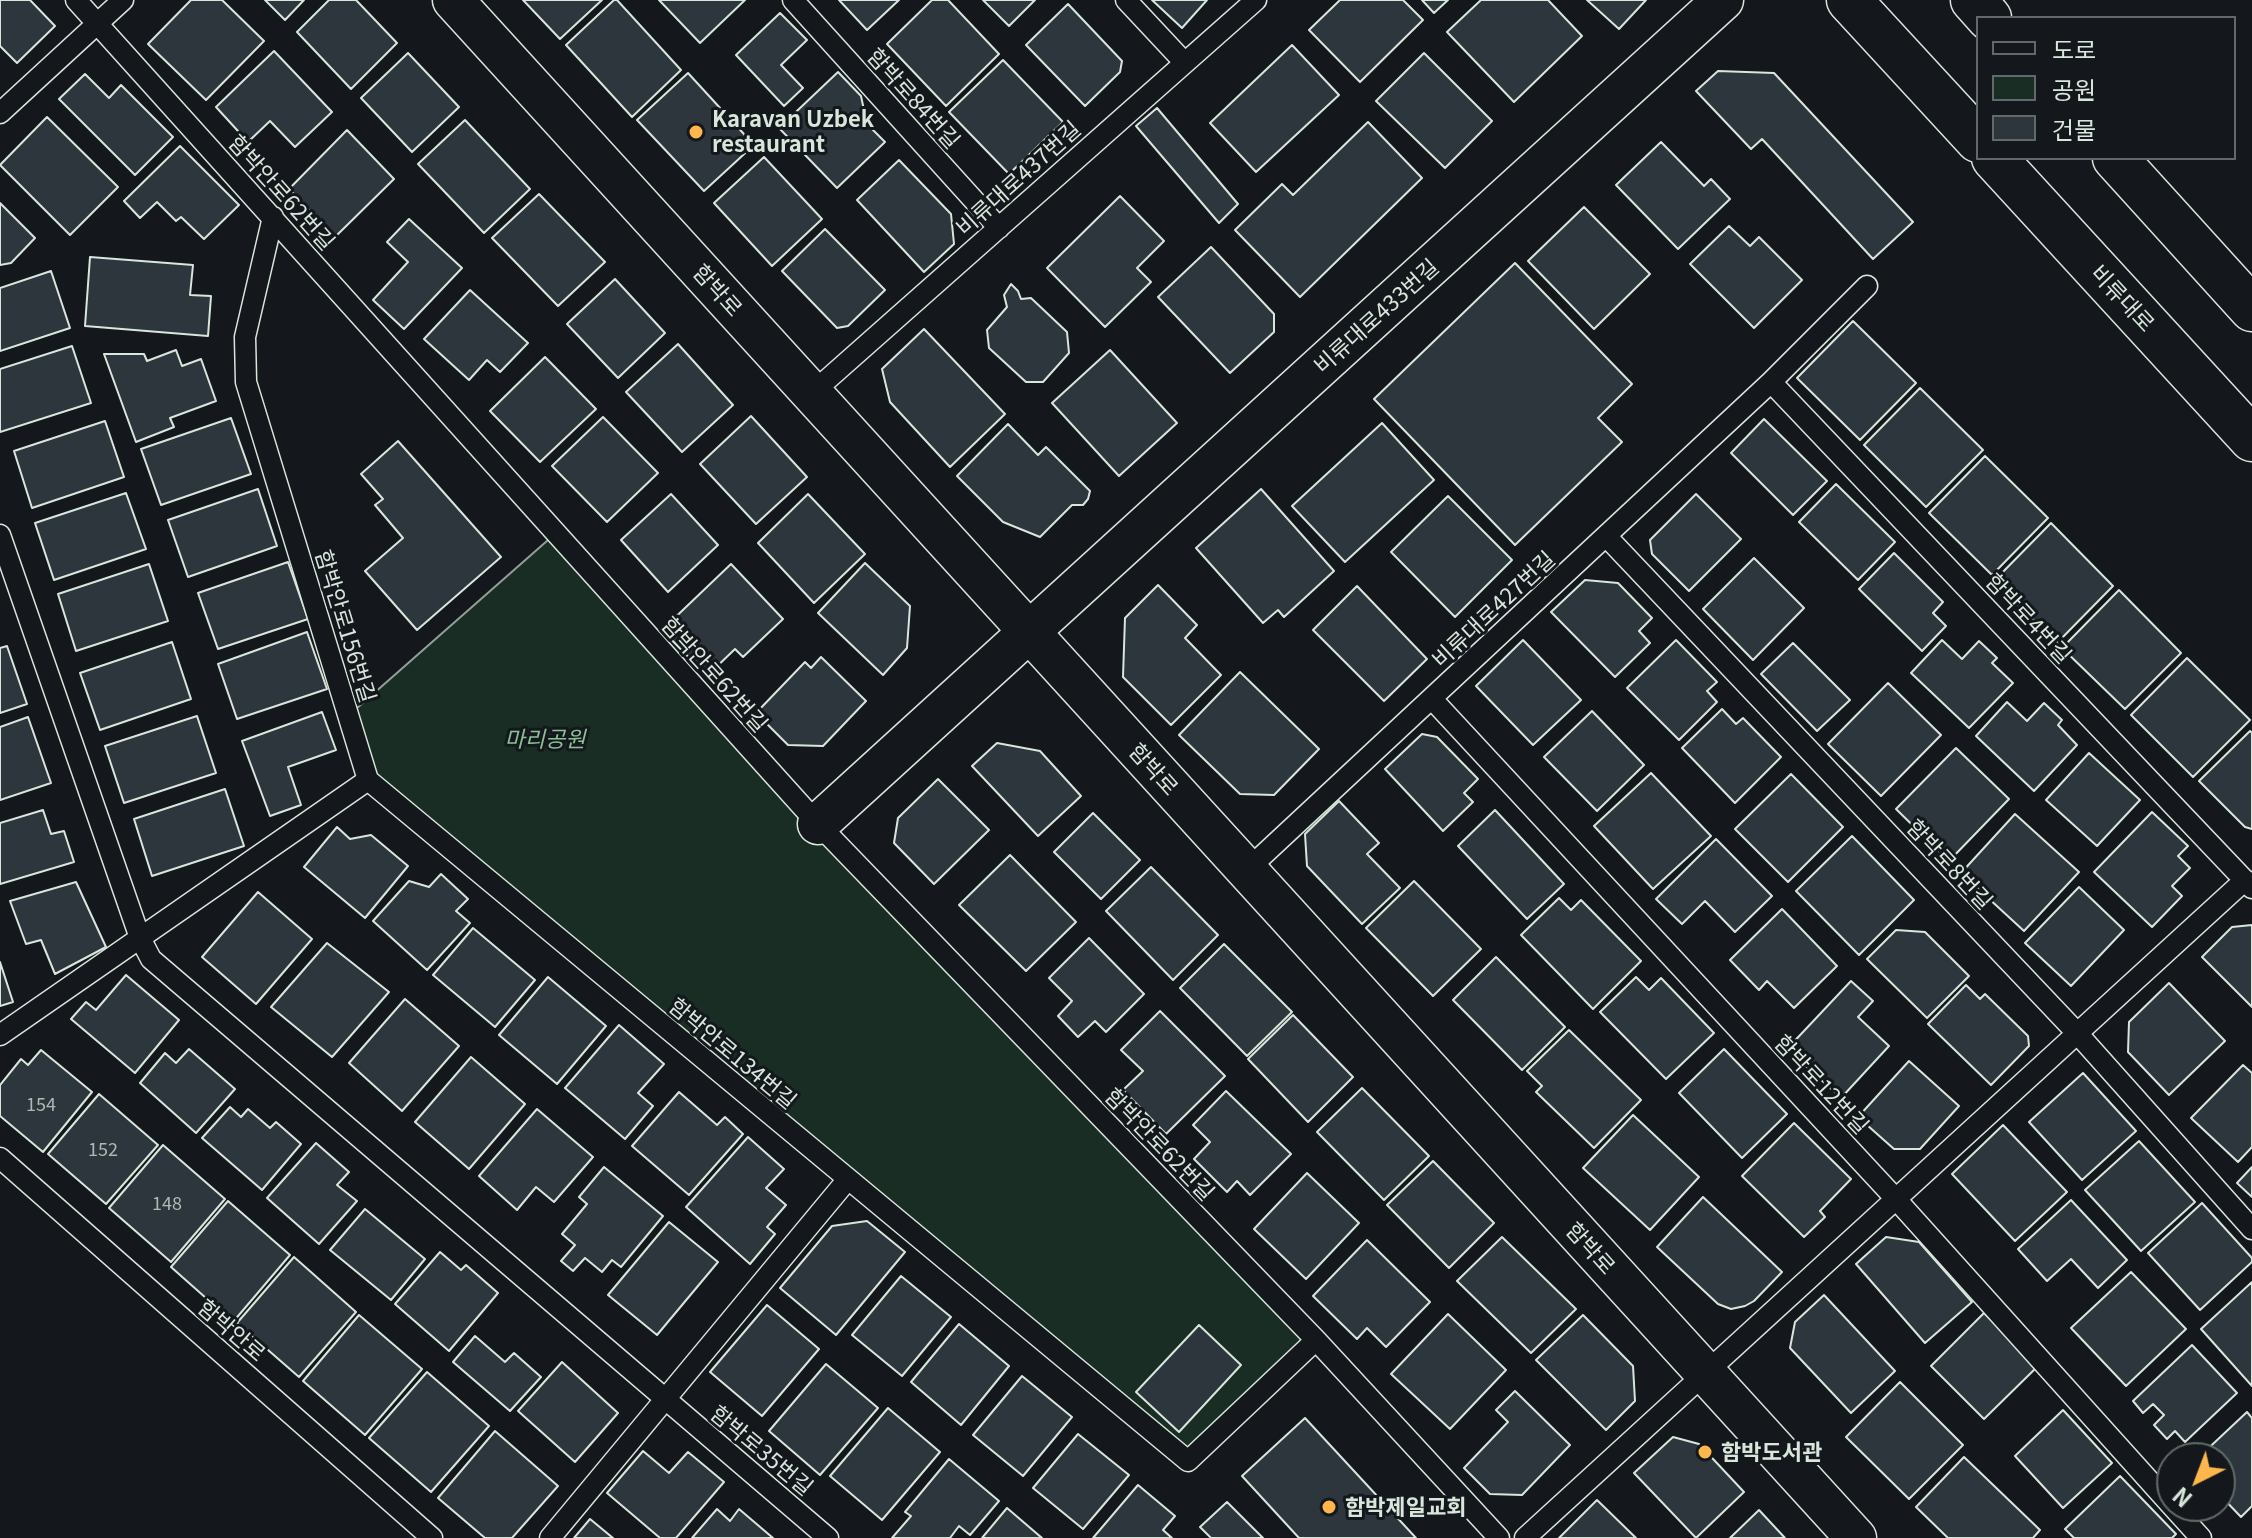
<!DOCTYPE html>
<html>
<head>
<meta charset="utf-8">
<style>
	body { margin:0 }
	#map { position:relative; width:2252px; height:1538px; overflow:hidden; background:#14181c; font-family:Georgia,"Noto Sans KR",serif }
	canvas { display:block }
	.legend { position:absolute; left:1976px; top:16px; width:260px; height:144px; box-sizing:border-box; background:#14181c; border:2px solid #626a69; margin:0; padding:10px 14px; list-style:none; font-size:24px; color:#d8e6dc }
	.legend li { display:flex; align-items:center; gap:16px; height:40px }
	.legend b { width:40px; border:2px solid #626a69 }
	.north { position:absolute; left:2156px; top:1442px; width:80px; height:80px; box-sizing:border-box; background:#14181c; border:2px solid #626a69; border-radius:50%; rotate:222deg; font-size:22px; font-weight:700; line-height:32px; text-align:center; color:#d8e6dc }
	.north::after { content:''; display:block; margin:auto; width:28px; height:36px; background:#ffb74d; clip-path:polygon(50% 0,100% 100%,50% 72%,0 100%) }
</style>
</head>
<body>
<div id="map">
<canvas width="2252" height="1538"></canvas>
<ul class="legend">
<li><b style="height:10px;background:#14181c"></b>도로</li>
<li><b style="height:22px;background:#1a2d24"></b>공원</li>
<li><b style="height:22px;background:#2c363c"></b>건물</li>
</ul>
<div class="north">N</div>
</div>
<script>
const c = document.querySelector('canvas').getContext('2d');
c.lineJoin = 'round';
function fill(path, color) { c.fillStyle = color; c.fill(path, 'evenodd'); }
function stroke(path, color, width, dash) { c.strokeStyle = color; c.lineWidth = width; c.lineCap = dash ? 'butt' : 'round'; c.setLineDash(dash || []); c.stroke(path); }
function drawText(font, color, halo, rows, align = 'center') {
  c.font = font + ' Georgia,"Noto Sans KR",serif'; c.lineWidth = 6; c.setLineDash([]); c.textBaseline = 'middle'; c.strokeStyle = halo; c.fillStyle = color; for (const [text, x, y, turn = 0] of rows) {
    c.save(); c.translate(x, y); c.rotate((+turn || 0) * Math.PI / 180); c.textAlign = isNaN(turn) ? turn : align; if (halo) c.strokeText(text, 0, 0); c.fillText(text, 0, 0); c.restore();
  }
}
const green = new Path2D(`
	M556,533L1316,1340L1188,1461L368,780L348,716Z`);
const building = new Path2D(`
	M0,0H30L55,26L17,63L0,46Z
	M191,0H222L264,41L206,100L148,44Z
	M265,0H304L285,20Z
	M329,0H356L397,43L351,89L297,32Z
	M523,0H602L560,39Z
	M614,0H617L681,70L632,117L566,45Z
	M659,0H745L700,43Z
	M839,0H899L867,30Z
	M932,0H948L999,54L946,106L887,44Z
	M983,0H1035L1009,26Z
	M1152,0H1207L1182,28Z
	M1340,0H1403L1423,20L1360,82L1309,30Z
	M1422,0H1448L1434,13Z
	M1481,0H1548L1582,36L1514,102L1447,32Z
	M1587,0H1646L1619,29Z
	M1068,4L1122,61L1120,72L1085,106L1026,45Z
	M780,13L807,40L781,65L803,88L784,106L736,55Z
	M1292,45L1339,95L1256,172L1210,123Z
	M274,51L332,112L295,147L270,121L248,142L216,107Z
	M408,53L459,107L412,152L361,98Z
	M1424,53L1492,121L1445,168L1376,101Z
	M1003,60L1063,122L1009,174L949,112Z
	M1718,71L1774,73L1913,222L1873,259L1762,139L1751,149L1696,91Z
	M838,72L861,96L867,124L885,142L837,188L779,128Z
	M688,73L754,145L704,191L637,120Z
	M85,74L109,98L121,85L173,137L135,175L59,99Z
	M1157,108L1238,204L1219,223L1136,126Z
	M47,117L118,187L70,235L0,165Z
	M465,120L530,189L484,233L418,164Z
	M1368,122L1422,178L1300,297L1235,230L1282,184L1293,195Z
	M347,130L394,179L335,237L289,189Z
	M1661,142L1704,186L1711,179L1730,199L1678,249L1616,185Z
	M180,146L239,205L204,239L181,217L176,221L157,202L140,218L124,201Z
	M764,157L822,219L772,266L714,203Z
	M899,160L951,214L954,244L924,272L857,200Z
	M539,194L605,262L558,306L492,238Z
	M1120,196L1164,241L1137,268L1151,282L1105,327L1047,268Z
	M0,203L35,238L11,263L0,265Z
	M1584,207L1650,274L1594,329L1528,261Z
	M409,219L462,268L404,329L373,300L408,262L387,242Z
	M1729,226L1750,246L1759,237L1802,280L1754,328L1690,264Z
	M825,229L885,290L848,326L837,328L782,271Z
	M1211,247L1274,314V332L1230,373L1158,297Z
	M90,257L193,265L190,295L211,296L208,336L85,326Z
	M1515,263L1632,384L1598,418L1622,442L1515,545L1374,399Z
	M51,271L70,328L0,351V288Z
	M615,279L665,333L618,378L567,324Z
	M1011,284L1018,291L1021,299L1031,298L1067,332L1069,353L1043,382H1026L989,348L987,330L1007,307L1004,295Z
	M470,290L528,343L500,372L487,360L469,380L424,339Z
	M1853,321L1916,383L1860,440L1797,378Z
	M924,329L1005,414L950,467L890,402L882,369Z
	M678,344L733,405L682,452L626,392Z
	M72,346L91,403L0,432V369Z
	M176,350L182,366L201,359L216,401L170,418L174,427L136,442L104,354H144L147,361Z
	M1110,350L1177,423L1119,476L1052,403Z
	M545,357L596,409L540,462L490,411Z
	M1920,388L1983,450L1926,507L1864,445Z
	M751,416L807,477L756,524L700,464Z
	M603,417L658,473L607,522L552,466Z
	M231,418L251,474L161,505L141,449Z
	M1764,419L1827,481L1793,515L1731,453Z
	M105,421L124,477L32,508L14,451Z
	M1382,423L1434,480L1345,562L1292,506Z
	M1008,424L1038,455L1046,447L1090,491L1088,499L1083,505H1072L1040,537L1003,522L957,476Z
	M398,441L501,557L417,630L365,571L403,538L375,505L383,499L361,474Z
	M1985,456L2048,518L1992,575L1929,513Z
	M1836,484L1895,542L1858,580L1799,522Z
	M258,489L277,546L188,577L168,520Z
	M1261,489L1334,571L1284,617L1278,610L1263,623L1196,548Z
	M126,493L146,549L54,580L35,523Z
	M671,494L718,545L668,592L621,540Z
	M808,494L865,554L814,603L758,543Z
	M1696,494L1741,539L1689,591L1652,554L1650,540Z
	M1448,496L1512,560L1455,617L1391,552Z
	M2051,523L2113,586L2057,643L1994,581Z
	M1894,553L1943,602L1933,613L1946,626L1922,651L1859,589Z
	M1754,558L1804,608L1753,660L1703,609Z
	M288,562L308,619L218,649L198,593Z
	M865,563L910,606L907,648L883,675L818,613Z
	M149,564L168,621L76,651L58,594Z
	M731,564L783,619L743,657L735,649L707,676L662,630Z
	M1585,580L1618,583L1652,618L1639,631L1650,643L1615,677L1551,612Z
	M1158,585L1197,625L1185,638L1221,675L1171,725L1123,677L1125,618Z
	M1357,586L1427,659L1384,701L1313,630Z
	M2119,590L2181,653L2125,709L2062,648Z
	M307,632L327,689L237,719L218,664Z
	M1523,640L1581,700L1533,745L1476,686Z
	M1676,640L1717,682L1707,691L1717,702L1679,740L1627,688Z
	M1942,640L1962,659L1979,641L1997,658L1992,663L2013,683L1969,728L1911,673Z
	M172,642L191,699L100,730L80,673Z
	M1793,643L1850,700L1817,731L1761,674Z
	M7,646L27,704L0,713V648Z
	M821,657L866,701L823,746L788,745L756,713L805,662L811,668Z
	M2187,658L2250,720L2193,777L2131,715Z
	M1240,672L1319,749L1274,795L1240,794L1179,735Z
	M1888,683L1941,735L1881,796L1828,744Z
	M2007,702L2027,721L2044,703L2062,720L2058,725L2077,745L2034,791L1976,736Z
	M1722,709L1736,724L1743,718L1781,757L1735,803L1682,748Z
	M1592,711L1644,765L1597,811L1544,757Z
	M322,712L336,750L288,767L301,805L270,816L242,741Z
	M197,716L216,773L124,803L105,746Z
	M28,717L51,783L0,800V727Z
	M2250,731L2252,733V829L2245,827L2199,781Z
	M1422,734L1437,737L1478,779L1464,793L1473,802L1443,831L1385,769Z
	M997,743L1040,751L1081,796L1038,836L972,766Z
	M1956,748L2009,799L1949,861L1896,809Z
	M2089,753L2140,800L2097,846L2046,800Z
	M1651,773L1711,836L1653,889L1594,826Z
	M1791,774L1843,827L1788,882L1735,829Z
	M938,779L989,830L934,884L894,843L898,818Z
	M225,789L244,846L152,876L134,819Z
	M1339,801L1379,843L1367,854L1400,888L1362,924L1307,866L1305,834Z
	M43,810L51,834L64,831L74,862L0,884V823Z
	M1495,810L1564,884L1527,919L1458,846Z
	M2152,812L2188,846L2178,856L2190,868L2172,886L2182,896L2152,927L2094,872Z
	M1093,813L1140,860L1101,899L1054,852Z
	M2015,814L2079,872L2024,931L1961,873Z
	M337,827L350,839L371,835L408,866L365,918L304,867Z
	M1852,836L1914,900L1859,955L1796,891Z
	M1716,839L1772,896L1735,932L1705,901L1682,924L1656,899Z
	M1010,855L1076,922L1026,971L959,905Z
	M1151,867L1218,935L1173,980L1106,911Z
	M441,874L468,899L456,911L470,923L427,970L373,921L409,881L429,887Z
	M1414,881L1481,949L1433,996L1366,928Z
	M76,882L106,947L55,974L41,940L26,944L10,901Z
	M2079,887L2124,930L2071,986L2025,943Z
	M258,892L312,939L256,1004L202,957Z
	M1559,898L1571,910L1581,900L1641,961L1593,1009L1521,935Z
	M1782,909L1837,966L1794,1008L1767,981L1759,990L1730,960Z
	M2252,925V1007L2202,957L2232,927Z
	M473,928L535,980L495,1027L433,975Z
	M1896,930L1925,932L1969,976L1927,1018L1867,959Z
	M1089,938L1144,994L1106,1032L1095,1021L1078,1037L1058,1016L1072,1001L1049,978Z
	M327,943L389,992L332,1057L271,1007Z
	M1224,944L1292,1012L1247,1056L1180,988Z
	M1496,957L1565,1027L1522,1070L1453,1000Z
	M0,962L13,1002L0,1006Z
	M126,975L179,1020L135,1073L71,1019L86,1002L96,1010Z
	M548,977L606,1026L557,1084L499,1035Z
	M1636,977L1649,990L1661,978L1714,1033L1666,1079L1600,1012Z
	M1851,981L1873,1001L1858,1017L1889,1046L1841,1098L1787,1049Z
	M2169,983L2225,1041L2169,1095L2128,1052L2129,1022Z
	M1966,985L1980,999L1985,994L2028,1036L2029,1046L1991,1085L1928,1024Z
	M405,999L459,1046L402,1111L349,1063Z
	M1160,1011L1225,1076L1166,1134L1123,1090L1143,1071L1121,1050Z
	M1293,1015L1353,1077L1308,1122L1248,1059Z
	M619,1025L664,1064L638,1093L653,1106L625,1139L565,1088Z
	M1569,1030L1641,1100L1594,1148L1536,1092L1542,1086L1527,1071Z
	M189,1049L235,1089L196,1133L140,1083L165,1053L176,1063Z
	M1724,1049L1787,1114L1742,1158L1679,1093Z
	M41,1050L92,1092L43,1152L0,1116V1085L21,1059L28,1065Z
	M471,1057L525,1104L469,1169L415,1122Z
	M1909,1061L1959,1106L1920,1149H1894L1858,1117Z
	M2243,1065L2252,1073V1147L2238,1162L2191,1118Z
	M2083,1073L2136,1131L2082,1180L2029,1122Z
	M1362,1088L1429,1156L1384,1200L1317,1132Z
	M1226,1091L1291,1154L1250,1195L1237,1181L1227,1192L1194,1159L1210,1142L1193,1125Z
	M679,1092L717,1125L725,1117L743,1134L689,1195L632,1146Z
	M99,1094L158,1145L106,1204L48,1154Z
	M230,1107L241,1117L248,1109L270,1128L276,1122L301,1144L262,1190L202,1138Z
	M537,1109L593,1157L554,1202L536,1187L517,1210L479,1176Z
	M1633,1115L1699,1177L1650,1230L1583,1168Z
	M1794,1123L1851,1179L1820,1211L1825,1217L1804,1237L1742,1176Z
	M2003,1125L2067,1192L2015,1241L1952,1174Z
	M748,1137L784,1169L766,1188L786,1205L767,1227L775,1234L750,1264L686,1207Z
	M2139,1141L2195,1202L2141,1251L2085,1190Z
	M316,1143L349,1172L337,1185L357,1201L319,1244L267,1198Z
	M163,1145L225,1199L171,1262L109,1208Z
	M1433,1161L1494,1223L1449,1268L1387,1205Z
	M604,1167L663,1216L621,1267L612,1260L602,1272L585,1258L573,1271L561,1261L575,1245L562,1234L587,1204L579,1197Z
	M2252,1167V1197L2237,1183Z
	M1307,1173L1359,1223L1306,1279L1254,1229Z
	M1703,1197L1782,1272L1754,1301L1745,1306L1731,1309L1718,1304L1657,1247Z
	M2071,1200L2127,1260L2098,1288L2071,1259L2047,1281L2018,1249Z
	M228,1201L290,1255L233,1322L171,1267Z
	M2202,1203L2252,1258V1262L2200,1310L2148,1253Z
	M365,1209L425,1259L391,1300L330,1250Z
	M867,1221L905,1252L836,1335L780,1288L832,1226Z
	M669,1222L718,1262L657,1335L608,1295Z
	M1502,1237L1576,1309L1531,1353L1457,1281Z
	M1886,1237L1919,1242L1972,1302L1925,1343L1856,1264Z
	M1367,1240L1430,1302L1386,1347L1367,1328L1357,1339L1313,1296Z
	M440,1252L461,1270L466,1265L498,1293L449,1351L395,1304Z
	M294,1257L356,1312L299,1377L237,1323Z
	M2131,1272L2186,1329L2126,1386L2071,1328Z
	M901,1276L951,1317L902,1376L852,1335Z
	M2252,1282V1386L2201,1329Z
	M1824,1295L1895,1371L1851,1413L1790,1348L1795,1322Z
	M767,1305L819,1349L762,1416L710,1372Z
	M1984,1313L2038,1366L1984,1419L1931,1366Z
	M1448,1314L1506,1370L1450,1429L1391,1374Z
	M359,1315L422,1369L365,1435L303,1381Z
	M1583,1315L1633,1366L1635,1401L1606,1430L1536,1360Z
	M959,1324L1009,1366L961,1425L911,1382Z
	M1199,1325L1241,1365L1179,1432L1136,1392Z
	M475,1336L505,1362L514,1353L541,1377L510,1411L453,1362Z
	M2192,1345L2237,1393L2185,1442L2175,1431L2167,1439L2154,1425L2164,1415L2153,1404L2143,1413L2133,1401Z
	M562,1362L618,1413L575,1462L518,1411Z
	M826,1364L878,1408L820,1475L769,1431Z
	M427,1372L489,1426L431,1492L369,1438Z
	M1022,1376L1072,1417L1023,1476L973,1435Z
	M1900,1382L1963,1445L1909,1499L1846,1437Z
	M1515,1391L1570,1445L1522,1495L1490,1494L1464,1468L1508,1422L1496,1410Z
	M888,1408L940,1452L882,1520L830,1476Z
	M2063,1410L2112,1463L2063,1508L2015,1456Z
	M2247,1412L2252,1418V1506L2241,1517L2220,1495V1458H2198Z
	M1305,1418L1416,1538H1299L1242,1476Z
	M495,1431L558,1486L512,1538H485L438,1498Z
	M1078,1434L1129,1475L1083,1529L1033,1488Z
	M1673,1437L1699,1444L1744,1492L1696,1538L1634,1473Z
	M643,1451L669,1473L688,1452L724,1482L676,1538H660L607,1493Z
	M1964,1457L2040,1530L2033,1538H1948L1916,1507Z
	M949,1459L999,1501L970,1535L959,1526L950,1538H892L911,1516L905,1512Z
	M2120,1476L2176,1534L2172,1538H2074L2065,1529Z
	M1138,1485L1175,1516L1163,1530L1172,1538H1093Z
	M1597,1500L1636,1538H1559Z
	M1227,1502L1263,1538H1211L1200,1527Z
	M1007,1508L1042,1538H982Z
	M717,1509L730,1521L739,1509L773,1538H692Z
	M1759,1510L1785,1538H1730Z
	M590,1519L613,1538H574Z`);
const service = new Path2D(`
	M76,0L818,824L1316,1340L1499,1538
	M793,0L999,228
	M1126,0L1184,62
	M0,113L123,0
	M273,217L245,337L246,382L368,780
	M1771,382L2252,888
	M812,393L1256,0
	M0,535L140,938L151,959L828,1538
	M1607,537L2077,1033L2252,1229
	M1432,699L1895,1198L2172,1506
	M368,780L1188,1461L1316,1340
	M1247,870L1771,382L1867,286
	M0,1035L368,780
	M0,1158L432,1538
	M2172,1506L2201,1538
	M550,1538L848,1179
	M1525,1538L2245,880`);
const minor = new Path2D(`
	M453,0L1856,1538
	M818,824L1723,0`);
const secondary = new Path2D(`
	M1849,0L1978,140
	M1973,0L1989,18
	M1994,158L2252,439
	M2115,158L2252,309`);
const markers = [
	[696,132,8,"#ffb74d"],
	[1705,1452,8,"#ffb74d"],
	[1329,1507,8,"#ffb74d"]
];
const numberNames = [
	["154",41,1104],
	["152",103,1149],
	["148",167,1203]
];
const streetNames = [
	["함박로84번길",914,98,48],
	["비류대로437번길",1018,178,-42],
	["함박안로62번길",282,192,48],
	["함박로",718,290,48],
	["비류대로",2123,298,47],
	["비류대로433번길",1376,316,-42],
	["비류대로427번길",1493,609,-43],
	["함박로4번길",2029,618,47],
	["함박안로156번길",346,626,73],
	["함박안로62번길",715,674,48],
	["함박로",1154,769,48],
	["함박로8번길",1950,864,47],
	["함박안로134번길",733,1053,40],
	["함박로12번길",1822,1084,47],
	["함박안로62번길",1160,1144,46],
	["함박로",1591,1248,48],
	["함박안로",232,1330,41],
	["함박로35번길",762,1450,40]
];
const poiNames = [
	["Karavan Uzbek",712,119],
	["restaurant",712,144],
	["함박도서관",1721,1452],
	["함박제일교회",1345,1507]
];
const parkNames = [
	["마리공원",545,739]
];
fill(green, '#1a2d24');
stroke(green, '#939e99', 2);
fill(building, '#2c363c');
stroke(building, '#d8e6dc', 2);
stroke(service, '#d8e6dc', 23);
stroke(minor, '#d8e6dc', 43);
stroke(secondary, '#d8e6dc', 47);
stroke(service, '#14181c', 20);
stroke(minor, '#14181c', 40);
stroke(secondary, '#14181c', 44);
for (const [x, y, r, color] of markers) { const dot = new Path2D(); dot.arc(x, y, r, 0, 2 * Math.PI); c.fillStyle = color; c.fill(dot); stroke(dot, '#14181c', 3); }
drawText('18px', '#adbab4', null, numberNames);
drawText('22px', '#d8e6dc', '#14181c', streetNames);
drawText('bold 22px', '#d8e6dc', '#14181c', poiNames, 'left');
drawText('italic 22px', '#8ac095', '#14181c', parkNames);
</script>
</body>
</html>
